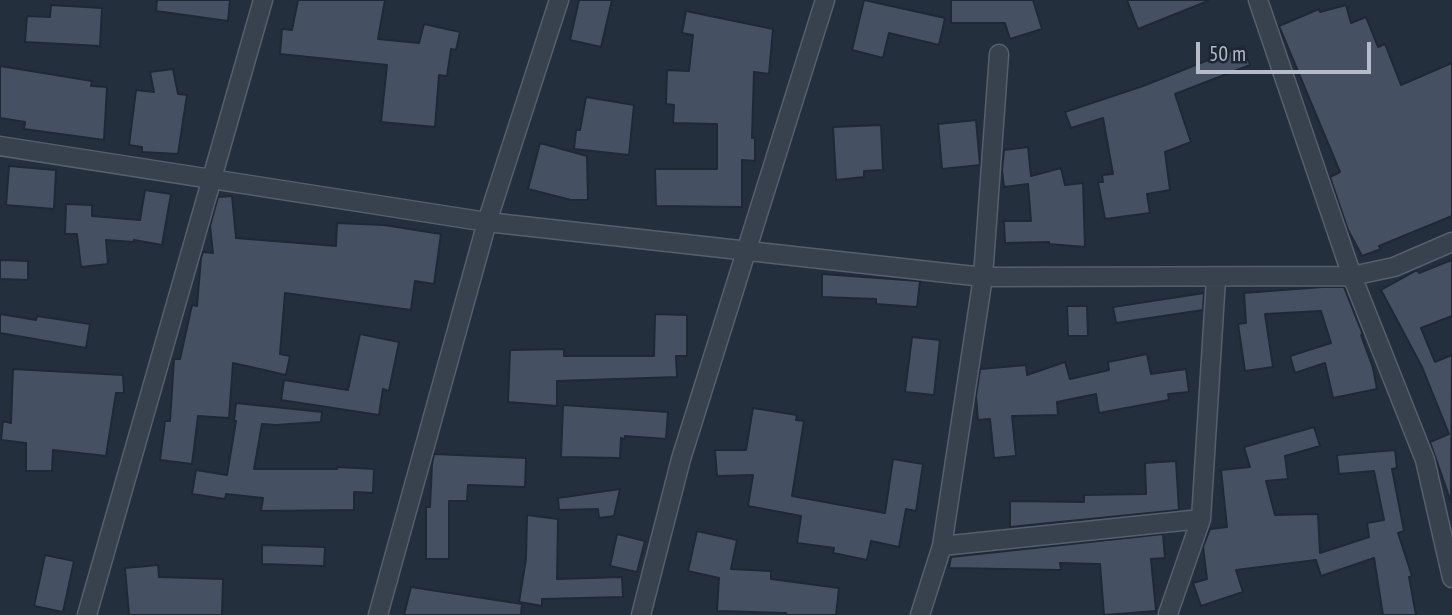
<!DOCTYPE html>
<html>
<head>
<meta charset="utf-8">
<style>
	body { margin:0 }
	#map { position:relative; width:1452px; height:615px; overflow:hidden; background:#242f3e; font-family:"PT Sans Narrow",sans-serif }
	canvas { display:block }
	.scale { position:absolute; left:1196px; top:42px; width:175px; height:32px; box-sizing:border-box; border:4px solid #b4bcc9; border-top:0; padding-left:9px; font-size:21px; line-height:24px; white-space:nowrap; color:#b4bcc9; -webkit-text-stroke:5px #1d2633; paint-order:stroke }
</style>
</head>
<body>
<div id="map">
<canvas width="1452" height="615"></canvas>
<div class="scale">50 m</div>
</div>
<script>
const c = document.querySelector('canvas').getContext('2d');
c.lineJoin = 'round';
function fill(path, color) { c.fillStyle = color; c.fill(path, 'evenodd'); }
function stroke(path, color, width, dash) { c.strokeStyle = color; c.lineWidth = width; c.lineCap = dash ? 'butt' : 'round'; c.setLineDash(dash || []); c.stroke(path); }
const building = new Path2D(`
	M157,0H230L228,21L156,11Z
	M298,0H385L378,39L419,43L424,24L460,32L456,50L451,49L447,76L439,75L435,127L381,122L387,65L280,54L282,29L292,30Z
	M579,0H612L601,47L570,40Z
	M864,0L945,18L939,45L889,33L883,58L852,50Z
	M951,0H1033L1042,29L1010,39L1005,23H951Z
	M1127,0H1208V1L1138,29Z
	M51,5L102,8L100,46L25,42L27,16L50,17Z
	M1346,5L1351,23L1366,17L1378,47L1385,44L1401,85L1452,63V216L1379,246L1381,249L1362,256L1348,230L1330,177L1340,172L1279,26L1319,9L1320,12Z
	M686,11L773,29L769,74L754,72L752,138H755V161L742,160V207L656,206L655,169H717V124L673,123L674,105L666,104L667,70L689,71L693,35L682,33Z
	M1243,46L1250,65L1175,94L1191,142L1165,152L1170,190L1147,194L1150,213L1105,219L1098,182H1103L1102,175L1113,174L1103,118L1071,128L1065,112L1143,86Z
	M0,66L92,81L91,86L107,87L104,140L24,129L25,122L0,118Z
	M173,69L178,94L187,95L178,154L142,152V147L129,145L136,90L154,92L150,72Z
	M586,97L634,105L629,155L574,149L576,130H580Z
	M976,120L980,165L942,169L938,124Z
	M881,125L883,170L864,171V177L836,180L833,127Z
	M540,143L587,156L588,200H571L528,189Z
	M1028,147L1031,176L1061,168L1065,185L1083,183L1085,247L1049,244V242L1005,243L1004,221H1031L1028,184L1004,187L1002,170L1004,150Z
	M9,166L56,170L54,209L6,205Z
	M145,190L171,194L162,245L134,240L133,242L106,240L108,264L81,267L77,234H65L66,204L92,205V216L140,220Z
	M232,196L236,238L336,246L337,223L384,225L441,234L434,284L415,281L411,310L285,293L280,354L290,356L286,375L233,363L229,418L198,416L192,464L160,460L165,421H170L174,359H180L192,305L197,306L201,258L203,252L213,253L210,226L218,197Z
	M0,260L28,261V280L0,279Z
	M1452,260V316L1421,328L1435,362L1452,355L1451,502L1430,442L1449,434L1422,367L1381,290L1417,270L1419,273Z
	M822,274L920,281L917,307L876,304V299L822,297Z
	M1322,287H1344L1363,335H1361L1373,368L1377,389L1333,398L1325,363L1295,373L1290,356L1331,343L1321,311L1265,314L1273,367L1245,371L1238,324L1246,323L1244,293Z
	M1204,293L1203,310L1116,323L1113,307Z
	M1067,306H1087L1088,336H1068Z
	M0,314L36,320L37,316L90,324L86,348L0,333Z
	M655,314L687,315V356H676L677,377L557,381V406L508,402L510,350L564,349V356H654Z
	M360,334L399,342L389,391L383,389L379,415L281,400L284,380L348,390Z
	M912,337L940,340L934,395L905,392Z
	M1147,354L1151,374L1186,369L1189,392L1168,394L1169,400L1099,413L1096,394L1057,402L1058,415L1012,416L1016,456L994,458L990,419L978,420L976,396L980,369L1026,365L1027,375L1065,362L1070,379L1109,370L1108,362Z
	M13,369L123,375L124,393H116L106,456L53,450L52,471H26V443L1,440L3,421L11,423Z
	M236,403L322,412L321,422L276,425L262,424L254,469H337V467L374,469L373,493L354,492V510L261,511L263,498L226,494L225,499L192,494L196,470L227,475L236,421H234Z
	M563,405L668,412L666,439L625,436V439L621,438L620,458L561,457Z
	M753,408L797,415L796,420L804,421L792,496L885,513L893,459L923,464L916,511L906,509L899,547L871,541L867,560L833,553L834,548L797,543L801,516L748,506L753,475L717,476L715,450H746Z
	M1314,427L1320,446L1285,456L1288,479L1266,481L1275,515L1318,514L1320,553L1369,537L1367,523L1384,520L1374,471L1339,474L1337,455L1395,450L1397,468L1392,469L1404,531L1398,533L1412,576L1409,577L1416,615H1383L1374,558L1321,576L1316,560L1236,570L1243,592L1201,606L1193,583L1207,579L1203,547L1210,529L1227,527L1221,470L1250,467L1244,447Z
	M434,454L526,458L525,487L468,485L467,501H449V559H426V507H430L432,464Z
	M1176,461L1179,510L1010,527V501L1084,502V495L1146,494L1145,463Z
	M620,489L614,516L599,518L598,509L559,510L558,498Z
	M527,515L558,519L557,579L622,577L623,597L542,599V606L519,602L526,559Z
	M697,531L737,540L731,569L771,571V579L839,588L836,615H785L786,613L717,611L719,578L688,571Z
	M617,534L645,541L637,572L610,566Z
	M1163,534L1165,558L1151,559L1156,611L1104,615L1100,564L1060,563L1061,570L949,568L951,557Z
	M262,545L325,547L324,566L262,564Z
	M45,555L74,561L63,612L34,606Z
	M158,565L159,577L223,579L222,615H129L125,568Z
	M411,587L522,604L521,615H404Z`);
const street = new Path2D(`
	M1258,0L1352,276L1425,460L1452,578
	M0,146L487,222L983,277L1352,276L1394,267L1452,242
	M942,546L1201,519
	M1168,614L1201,519L1216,278
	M87,615L263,0
	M378,615L487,222L559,0
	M641,615L681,459L825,0
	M920,615L942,546L983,277L999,54`);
fill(building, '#455162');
stroke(building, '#1f2835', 2);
stroke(street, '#565f6c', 21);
stroke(street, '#38414e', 18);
</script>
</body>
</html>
